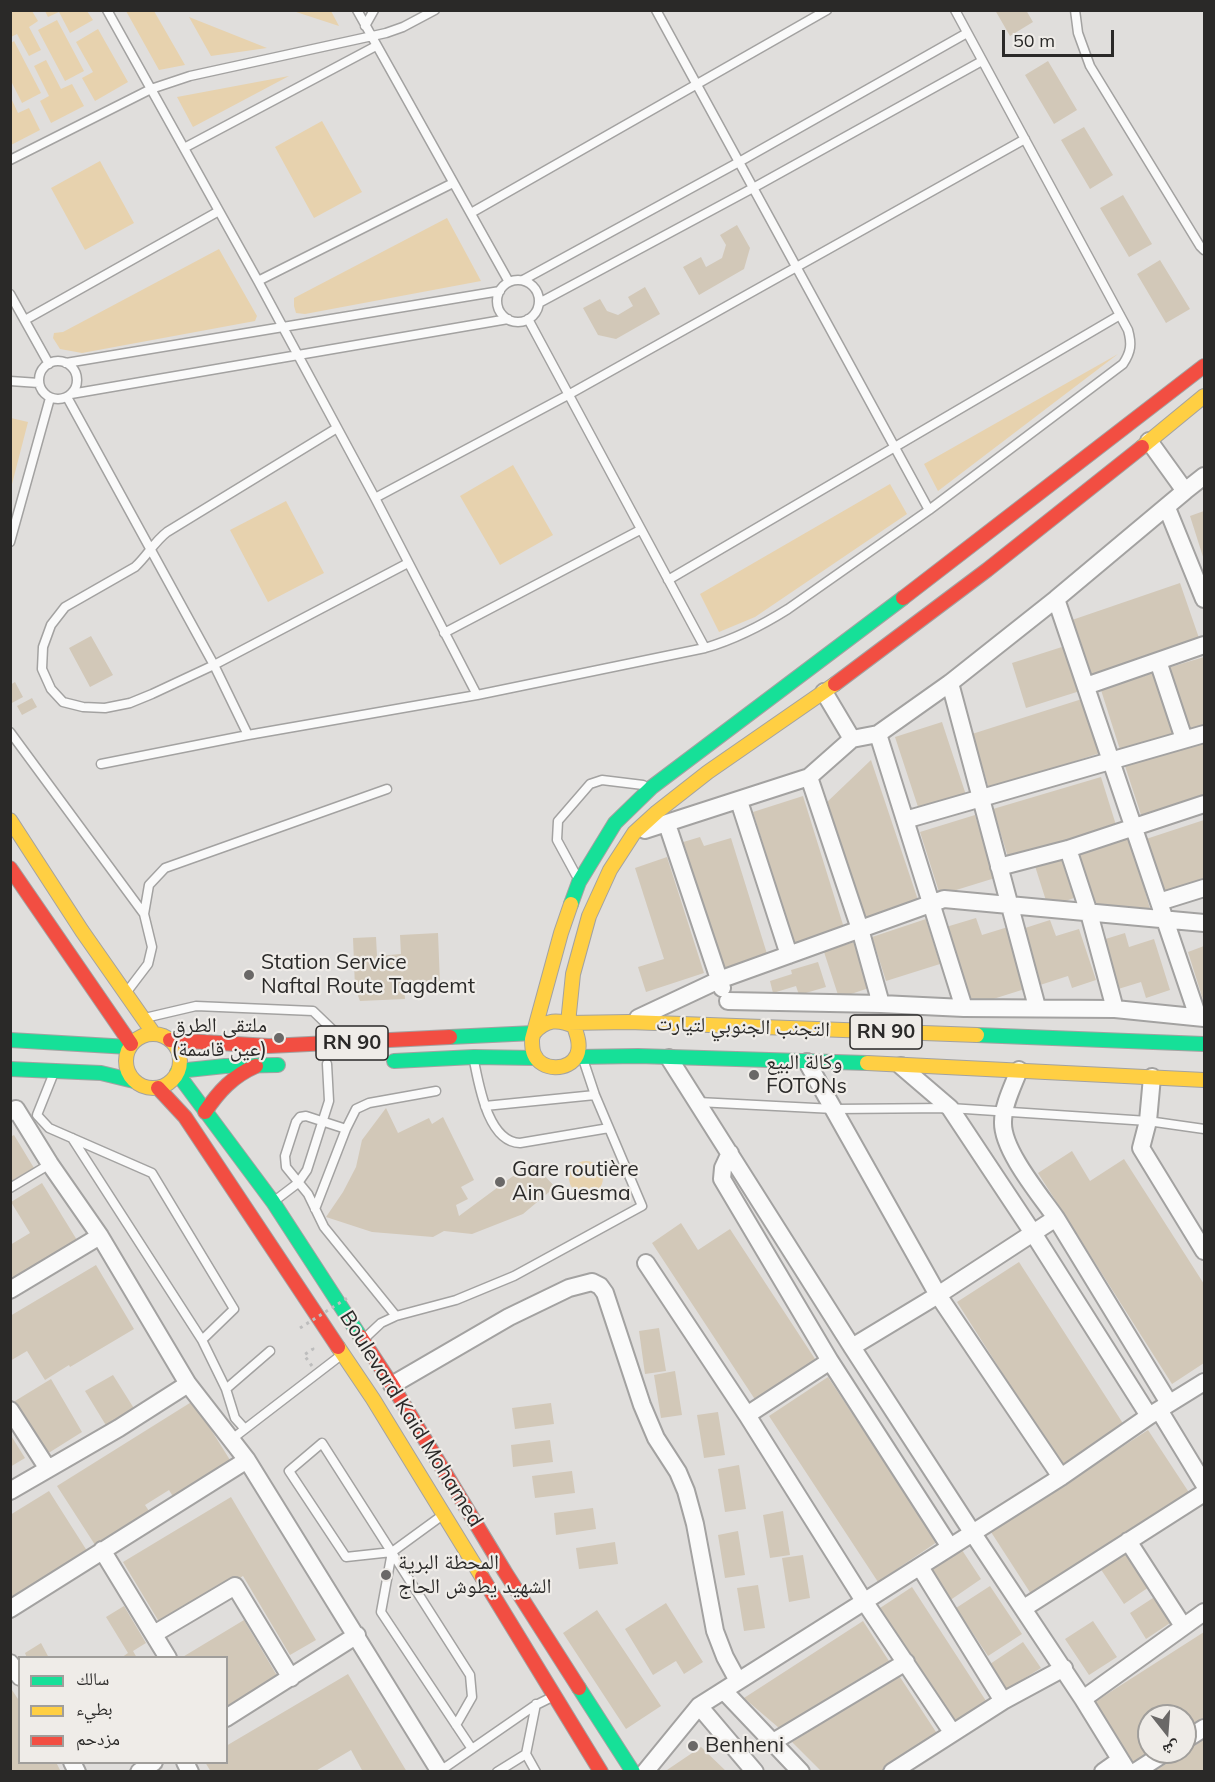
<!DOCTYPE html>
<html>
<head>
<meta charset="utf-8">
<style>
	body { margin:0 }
	#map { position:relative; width:1215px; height:1782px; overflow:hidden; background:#e0dedc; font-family:Mulish,"Noto Naskh Arabic",sans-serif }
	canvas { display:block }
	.frame { position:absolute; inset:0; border:12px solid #2a2928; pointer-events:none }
	.legend { position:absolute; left:18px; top:1656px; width:210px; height:108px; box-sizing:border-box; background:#efece8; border:2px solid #a09e9b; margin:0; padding:8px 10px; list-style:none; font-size:18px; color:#2a2928 }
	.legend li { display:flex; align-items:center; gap:12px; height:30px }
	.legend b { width:30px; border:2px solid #a09e9b }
	.north { position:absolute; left:1137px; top:1704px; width:60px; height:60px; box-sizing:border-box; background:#efece8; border:2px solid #a09e9b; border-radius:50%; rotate:163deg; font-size:16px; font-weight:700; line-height:24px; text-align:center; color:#2a2928 }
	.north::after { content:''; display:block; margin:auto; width:21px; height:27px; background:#6a6867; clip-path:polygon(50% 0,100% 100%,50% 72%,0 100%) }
	.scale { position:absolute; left:1002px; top:30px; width:112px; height:27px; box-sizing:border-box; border:3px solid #2a2928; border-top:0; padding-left:8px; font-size:18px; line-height:21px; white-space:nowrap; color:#2a2928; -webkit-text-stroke:4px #efece8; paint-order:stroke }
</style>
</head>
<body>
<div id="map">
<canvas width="1215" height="1782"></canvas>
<div class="frame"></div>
<ul class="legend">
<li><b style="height:8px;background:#16e098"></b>سالك</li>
<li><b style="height:8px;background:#ffcf43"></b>بطيء</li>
<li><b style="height:8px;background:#f24e42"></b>مزدحم</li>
</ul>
<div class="north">ش</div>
<div class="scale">50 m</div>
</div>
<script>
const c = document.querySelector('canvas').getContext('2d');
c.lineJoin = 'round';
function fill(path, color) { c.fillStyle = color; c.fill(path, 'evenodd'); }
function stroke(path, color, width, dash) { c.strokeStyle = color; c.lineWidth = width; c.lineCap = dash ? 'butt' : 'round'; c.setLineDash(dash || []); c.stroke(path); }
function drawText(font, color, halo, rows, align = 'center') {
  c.font = font + ' Mulish,"Noto Naskh Arabic",sans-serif'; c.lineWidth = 4.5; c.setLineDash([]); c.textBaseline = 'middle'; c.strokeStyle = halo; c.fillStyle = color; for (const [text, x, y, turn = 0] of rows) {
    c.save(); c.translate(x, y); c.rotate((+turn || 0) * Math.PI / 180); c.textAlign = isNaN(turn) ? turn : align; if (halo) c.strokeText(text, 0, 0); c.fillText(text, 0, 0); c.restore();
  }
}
const green = new Path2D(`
	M11,10L32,11L38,21L29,27L41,50L29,56L17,34L11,37Z
	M45,11H87L93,20L70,33L59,12L48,17Z
	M126,11H154L185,65L159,70Z
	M293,11H331L339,26Z
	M189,17L267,48L211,56Z
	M57,20L84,71L65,81L38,30Z
	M98,29L128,82L95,101L82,78L93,72L76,42Z
	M14,41L41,93L22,103L11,81V43Z
	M46,60L61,89L72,84L84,106L51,123L40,101L49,96L34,66Z
	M289,76L193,127L177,97Z
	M11,98L18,113L29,108L40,130L11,145Z
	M322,121L362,192L314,218L275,147Z
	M100,161L134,223L85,250L51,188Z
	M447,218L481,281L305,314L296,313L294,306V298Z
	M219,249L257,316L255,321L82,353L60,349L53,338L54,333L63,332Z
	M1118,354L938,491L924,464Z
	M11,418L28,422L11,488L10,418Z
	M513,465L553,535L500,565L460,496Z
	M890,484L907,514L755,617L719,632L700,594Z
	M286,501L324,573L268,602L230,530Z
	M569 1178a17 17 0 1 1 34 0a17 17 0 1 1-34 0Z`);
const building = new Path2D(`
	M995,10H1026L1033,22L1010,36Z
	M1048,61L1077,110L1054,124L1025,75Z
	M1084,127L1113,175L1090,189L1061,140Z
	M1123,195L1152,244L1129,257L1100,208Z
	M737,225L750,248L744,269L699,295L683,267L701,257L706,267L722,258L726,245L720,235Z
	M1160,260L1190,309L1166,323L1137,274Z
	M645,287L660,314L616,339L598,335L583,308L600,299L607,311L618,315L633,306L628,297Z
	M1204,511V560L1190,516Z
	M1180,583L1199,638L1090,675L1072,620Z
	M91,636L113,675L90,687L69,648Z
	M1065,646L1080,691L1026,708L1012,663Z
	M1204,657V730L1186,736L1164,669Z
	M1153,673L1175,739L1122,756L1101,690Z
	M15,682L23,697L10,704V685Z
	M32,698L37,707L22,715L17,706Z
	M1082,699L1100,753L989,789L972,734Z
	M942,722L966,795L919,810L895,737Z
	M1204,741V802L1143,821L1125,766Z
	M871,760L919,903L864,922L825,804Z
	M1101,777L1116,825L1008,857L993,809Z
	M803,796L844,928L794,943L753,812Z
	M975,815L995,878L940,895L920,832Z
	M1204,820V884L1165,897L1146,839Z
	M1129,836L1151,912L1092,906L1073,850L1103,840L1105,846Z
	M700,837L704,846L731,838L768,957L721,972L680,843Z
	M667,857L704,973L646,992L638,967L664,959L635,868Z
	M1061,858L1074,898L1048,907L1035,866Z
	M976,918L982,935L1008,927L1028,988L971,1006L946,927Z
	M926,919L940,964L886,981L872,937Z
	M1050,920L1056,936L1079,929L1096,980L1072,988L1068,976L1040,985L1022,929Z
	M438,933L440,984L404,986L405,999L360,1001L355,988L353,938L376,937L377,956L401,954L400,935Z
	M1125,933L1129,947L1154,939L1170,990L1146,998L1141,982L1115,990L1099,941Z
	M854,942L869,988L839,998L824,952Z
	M1204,946V1003L1188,952Z
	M818,962L826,987L799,995L796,986L773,993L770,981L792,974L791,970Z
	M386,1108L398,1133L429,1118L432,1124L443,1117L474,1180L461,1187L468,1199L456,1205L459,1216L532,1162L555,1187L523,1214L472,1234L444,1231L433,1237L372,1232L326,1217L343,1192L356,1167L362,1140Z
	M14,1135L34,1168L10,1182V1137Z
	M1072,1151L1090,1181L1124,1159L1204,1284V1363L1172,1384L1038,1173Z
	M42,1183L80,1245L10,1288V1245L30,1233L11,1202Z
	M681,1223L698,1250L730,1229L817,1362L756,1401L652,1243Z
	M1019,1262L1124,1425L1061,1465L957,1302Z
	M96,1265L134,1329L70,1367L69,1365L45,1380L27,1351L10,1361V1316Z
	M659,1328L666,1371L645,1374L639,1331Z
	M675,1371L682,1415L661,1418L654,1375Z
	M113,1375L135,1410L107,1427L85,1391Z
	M828,1377L937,1542L878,1582L769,1416Z
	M51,1379L82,1432L47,1454L15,1401Z
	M193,1401L230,1460L201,1478L205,1485L177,1503L169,1490L145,1505L151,1514L97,1548L57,1486Z
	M551,1403L554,1424L515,1429L512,1408Z
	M718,1412L725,1455L704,1458L697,1415Z
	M1148,1430L1190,1494L1033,1597L991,1532Z
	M10,1434L25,1458L10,1467Z
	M550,1440L553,1462L513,1467L511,1445Z
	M739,1465L746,1509L725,1512L718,1469Z
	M572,1471L575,1493L535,1498L532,1476Z
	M49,1491L89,1554L10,1603V1515Z
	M231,1497L316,1640L290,1655L243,1576L161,1625L123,1562Z
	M593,1508L596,1529L556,1535L554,1513Z
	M783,1511L790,1555L770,1558L763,1515Z
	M738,1531L745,1575L725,1578L718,1535Z
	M615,1542L618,1564L579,1569L576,1548Z
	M1128,1549L1152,1585L1124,1604L1100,1568Z
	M962,1550L981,1579L949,1601L929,1571Z
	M803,1555L810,1598L789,1602L782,1558Z
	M758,1585L765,1628L744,1631L737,1588Z
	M990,1586L1022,1634L988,1656L956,1608Z
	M912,1587L988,1704L955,1725L880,1608Z
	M1156,1596L1173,1621L1146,1639L1130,1613Z
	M666,1603L703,1662L684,1674L676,1661L653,1675L625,1629Z
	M124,1606L146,1643L133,1651L137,1658H121L128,1653L106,1617Z
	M597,1610L661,1706L626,1729L563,1633Z
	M244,1620L279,1679L226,1711V1658H181Z
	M863,1621L889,1661L779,1728L744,1698Z
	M1093,1621L1117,1657L1089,1675L1065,1639Z
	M1204,1632V1720L1185,1733V1716H1149V1752H1155L1134,1766L1093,1703Z
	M1023,1642L1041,1668L1006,1690L990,1664Z
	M41,1643L49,1658H27L25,1653Z
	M348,1674L407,1772H363L351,1750L314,1772H211L205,1762H226V1746Z
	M898,1674L938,1735L880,1772H822L792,1742Z
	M10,1687L20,1702V1762H56L61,1772H10L12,1767Z
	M1204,1739V1772H1153L1185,1752Z
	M701,1747L727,1772H664Z`);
const path = new Path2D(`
	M312,1366L304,1355L313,1349L312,1347`);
const lane = new Path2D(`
	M107,10L258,281L375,498L477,695
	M357,10L509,282
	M656,10L929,510
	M1075,10L1078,33L1090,66L1200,246L1204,250
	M365,26L374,10
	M184,148L376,46
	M10,160L151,89L190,76L386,33L403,27L435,10
	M471,213L827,10
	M523,280L739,162L967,33
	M497 301a21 21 0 1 1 42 0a21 21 0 1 1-42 0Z
	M258,281L453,183
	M10,294L49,364
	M539,303L753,188L982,61
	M528,319L705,648
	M25,320L219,211
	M39 380a19 19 0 1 1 38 0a19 19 0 1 1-38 0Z
	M66,363L500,291
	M10,381L39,383
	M71,394L508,319
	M67,397L214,665L248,735
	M337,428L167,532C154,542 147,556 135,567L65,607L51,625L43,647L42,669L51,689L63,702L83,707L105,708L130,703L152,694L214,665L408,563
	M375,498L568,395L1025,139
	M10,542L50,398
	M668,580L1120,315
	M444,633L640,530
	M10,732L144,914
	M101,764L248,735L477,695L705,648C736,639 761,626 788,609L929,510L1123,364C1131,352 1132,344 1128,330L955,10
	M576,875L557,840L558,821L590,784L602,780L643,785
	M129,989L148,964L152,947L144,914L149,885L165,868L387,789
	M149,1017L196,1006L313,1011L338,1035
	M474,1061C479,1085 488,1142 520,1143L609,1128
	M53,1075L37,1115L49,1128L152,1173L234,1309L202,1340L226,1389
	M698,1102L834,1109L950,1108L1148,1121L1204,1129
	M485,1106L595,1095
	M346,1129L306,1116L300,1117L296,1122L285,1156L286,1167L308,1194L324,1227L396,1316
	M72,1138L202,1340
	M10,1188L50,1164
	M277,1199L298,1183L307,1170L329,1101L327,1064
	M315,1209L346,1129L356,1109L369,1103L436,1091
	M365,1338L381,1323L396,1316L456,1300L514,1276L642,1206L595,1095L584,1062
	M245,1429L235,1418L226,1389L270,1351
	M232,1439L340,1356
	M392,1552L440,1517
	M456,1725L472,1697L470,1675L322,1443L289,1471L346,1557L392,1552L381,1612L456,1725L472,1749
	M440,1771L534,1706L550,1698
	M497,1772L526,1754
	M536,1772L526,1754L536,1704`);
const street = new Path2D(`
	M1149,441L1185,491L1204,476
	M1167,508L1204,599
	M1056,599L1198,1017
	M1158,661L1184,739
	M950,683L1037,1007
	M1086,686L1204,645
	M824,692L852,739L878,734L950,683L1056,599L1185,491
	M878,734L964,1008
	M809,777L860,929L881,1004
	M739,801L789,955
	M905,820L1204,734
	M667,824L722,988
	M645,830L809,777L852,739
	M1068,849L1089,913L1115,1009
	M999,867L1068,849L1204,804
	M1159,902L1204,888
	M728,1001L881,1004L964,1008L1115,1009L1204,1018
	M638,1018L719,980L944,899L1204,923
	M669,1058L852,1347L972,1532L1083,1699L1128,1772
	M807,1062L938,1295L1061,1477
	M901,1066L950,1108L1033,1233L1149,1416
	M1019,1070C1013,1086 1003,1105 1003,1122C1002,1150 1040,1195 1056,1218
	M1152,1077L1148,1121L1141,1148L1204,1251
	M10,1112L16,1109L50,1164L100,1236L188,1384L247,1460L440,1772
	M730,1153L723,1168L722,1179L830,1361L950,1547
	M646,1263L747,1415L864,1601L952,1732
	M10,1290L100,1236
	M852,1347L938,1295L1056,1218L1169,1403
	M392,1385L509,1317L569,1288L592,1282L600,1286L605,1293L642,1405L656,1438L678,1472L686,1491L695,1524L715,1631L725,1657L738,1681
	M10,1410L48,1469
	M1159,1410L1204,1484
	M747,1415L830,1361
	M10,1491L119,1428L188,1384
	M1128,1541L1183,1626
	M102,1550L168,1658
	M920,1567L1003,1701
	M1024,1608L1204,1493
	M10,1609L247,1460
	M154,1634L235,1586L291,1678
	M10,1663L20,1677
	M724,1691L801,1772
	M1083,1699L1204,1612
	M699,1706L755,1772
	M226,1718L357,1635
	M1185,1740L1204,1728
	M773,1742L906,1662
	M72,1762L77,1772
	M185,1762L190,1772
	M139,1772L154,1762
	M645,1772L699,1706L1061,1477L1149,1416L1204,1382
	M892,1772L1003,1701L1064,1668
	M1103,1772L1120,1760
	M1135,1772L1166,1752`);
const fast = new Path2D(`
	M571,904L579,882L615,823L652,787L903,598
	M977,1035L1204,1044
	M450,1037L534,1033
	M10,1040L129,1047
	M577,1057L638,1056L867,1063
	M394,1061L474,1057L535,1058
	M10,1069L101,1073L134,1081
	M178,1071L225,1066L278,1065
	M177,1073L273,1202L360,1336
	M579,1688L633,1772`);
const slow = new Path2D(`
	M1142,447L1204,396
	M10,820L82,931L154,1034
	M568,1023L573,974L589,916L610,870L634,833L657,812L708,772L835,684
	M568,1023L629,1022L977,1035
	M534,1033C546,1019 558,1019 574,1026C577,1035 581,1045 577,1055C569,1072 541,1071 534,1054C532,1050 532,1043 532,1039L561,933L571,904
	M126 1061a27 27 0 1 1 54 0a27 27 0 1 1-54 0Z
	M867,1063L1204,1080
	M338,1347L373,1399L482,1577`);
const jam = new Path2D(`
	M903,598L1204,366
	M835,684L987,570L1142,447
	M10,868L131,1044
	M170,1040L269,1046L450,1037
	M158,1088L185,1117L338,1347
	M205,1112C219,1091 233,1076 256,1066
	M360,1336L392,1385L505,1572L579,1688
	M482,1577L601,1772`);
const pathBridge = new Path2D(`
	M300,1328L349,1297`);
const markers = [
	[249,975,6,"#6a6867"],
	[279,1038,6,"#6a6867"],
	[754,1075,6,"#6a6867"],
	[500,1182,6,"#6a6867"],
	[386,1575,6,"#6a6867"],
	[693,1746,6,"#6a6867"]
];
const shields = [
	[886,1032,72],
	[352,1043,72]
];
const shieldNames = [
	["RN 90",886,1032],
	["RN 90",352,1043]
];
const poiNames = [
	["Station Service",261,963],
	["Naftal Route Tagdemt",261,987],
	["ملتقى الطرق",267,1026,"right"],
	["(عين قاسمة)",267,1050,"right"],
	["وكالة البيع",766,1063],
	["FOTONs",766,1087],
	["Gare routière",512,1170],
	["Ain Guesma",512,1194],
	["المحطة البرية",398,1563],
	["الشهيد يطوش الحاج",398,1587],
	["Benheni",705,1746]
];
const streetNames = [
	["التجنب الجنوبي لتيارت",743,1027,2],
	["Boulevard Kaid Mohamed",411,1419,58]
];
fill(green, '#e7d2ae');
fill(building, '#d2c8b8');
stroke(lane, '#a3a2a1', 11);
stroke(street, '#a3a2a1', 20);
stroke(fast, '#a3a2a1', 16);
stroke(slow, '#a3a2a1', 16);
stroke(jam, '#a3a2a1', 16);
stroke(path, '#bdbdbd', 3, [3, 4.5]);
stroke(lane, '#fafafa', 8);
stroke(street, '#fafafa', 16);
stroke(fast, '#16e098', 14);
stroke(slow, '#ffcf43', 14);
stroke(jam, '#f24e42', 14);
stroke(pathBridge, '#bdbdbd', 3, [3, 4.5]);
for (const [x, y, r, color] of markers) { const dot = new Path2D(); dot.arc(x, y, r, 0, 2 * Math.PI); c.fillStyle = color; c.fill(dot); stroke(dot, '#efece8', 2); }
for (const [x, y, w] of shields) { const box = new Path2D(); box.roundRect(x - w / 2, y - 17, w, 34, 4.5); c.fillStyle = '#efece8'; c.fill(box); stroke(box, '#2a2928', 1.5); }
drawText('bold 20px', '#2a2928', null, shieldNames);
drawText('21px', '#2a2928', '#efece8', poiNames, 'left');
drawText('21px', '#2a2928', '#efece8', streetNames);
</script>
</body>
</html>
